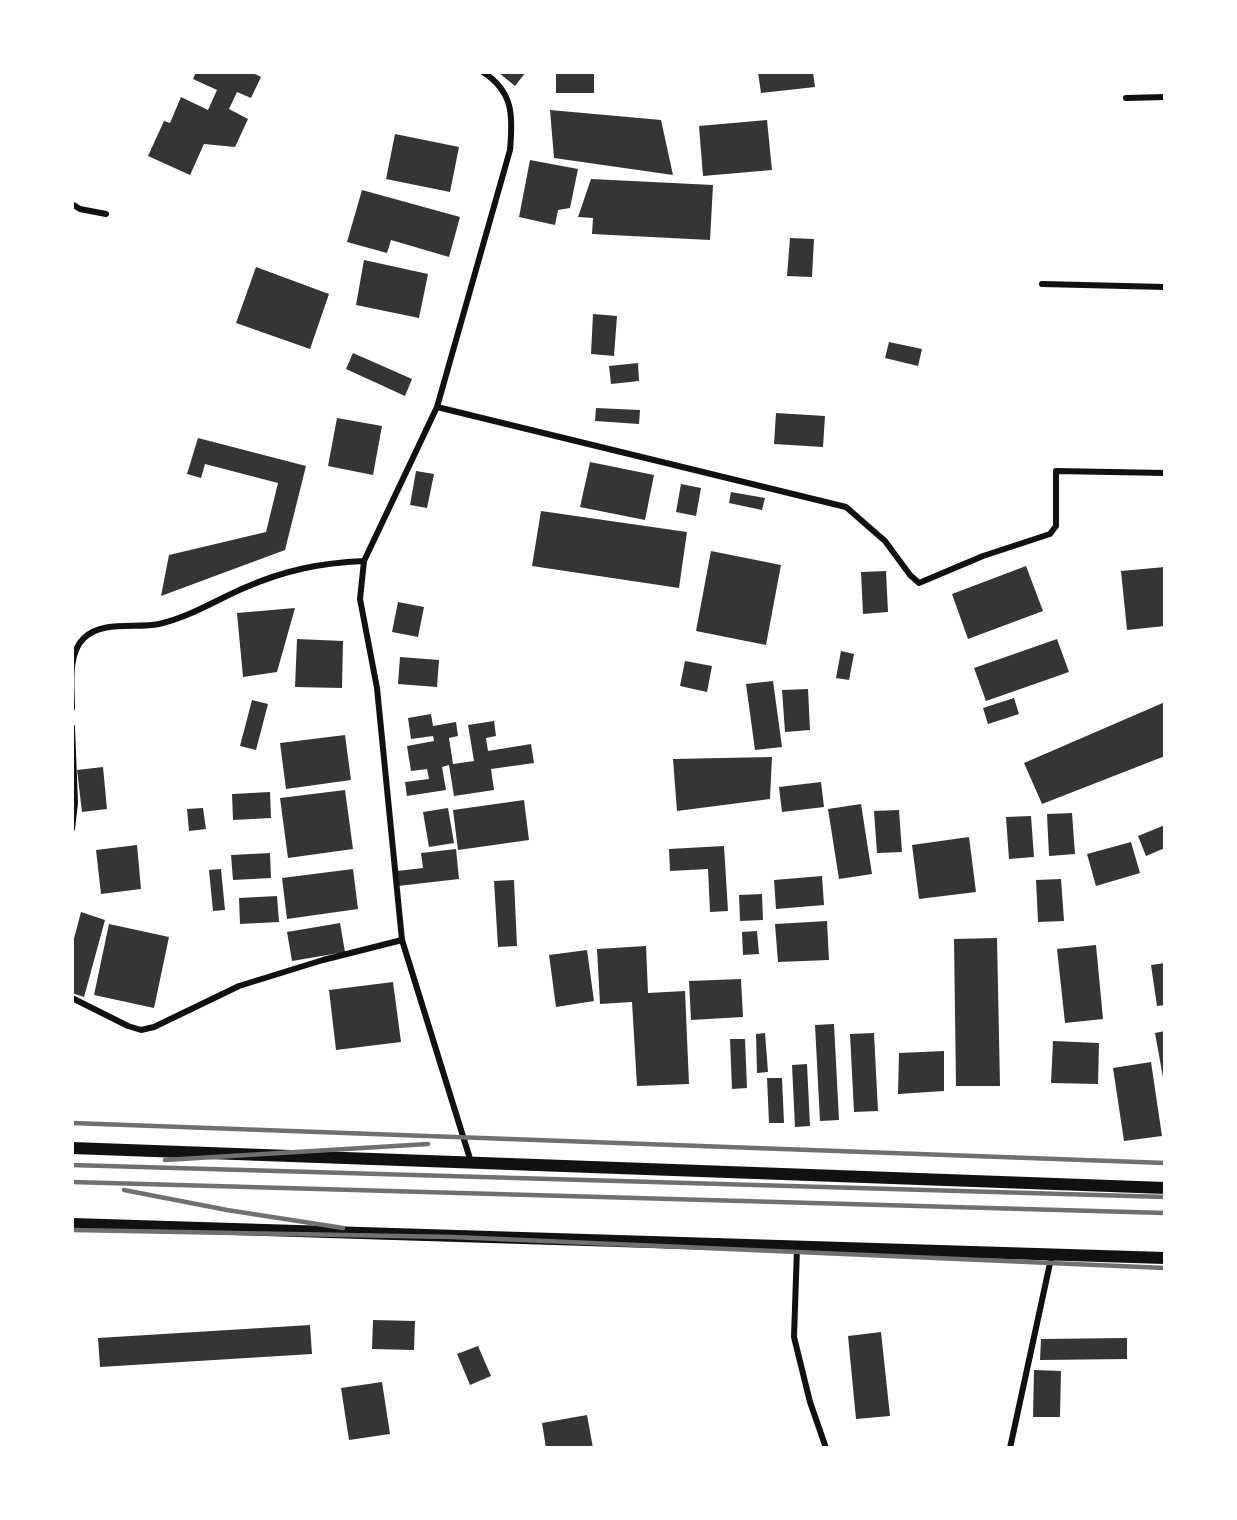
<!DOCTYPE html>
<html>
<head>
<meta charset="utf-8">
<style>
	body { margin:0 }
	#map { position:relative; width:1237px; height:1520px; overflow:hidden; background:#fff; font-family:Signika,sans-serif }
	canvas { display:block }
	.frame { position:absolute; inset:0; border:74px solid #fff; pointer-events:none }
</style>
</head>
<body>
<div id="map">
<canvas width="1237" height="1520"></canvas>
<div class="frame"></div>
</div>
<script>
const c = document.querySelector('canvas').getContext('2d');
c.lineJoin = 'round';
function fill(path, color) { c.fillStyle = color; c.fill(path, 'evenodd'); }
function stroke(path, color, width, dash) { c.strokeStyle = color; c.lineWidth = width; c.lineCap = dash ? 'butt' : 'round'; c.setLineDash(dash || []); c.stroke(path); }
const building = new Path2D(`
	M196,72H251L261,77L251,98L237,92L229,109L248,119L235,147L204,144L190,175L148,156L164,121L170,123L181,97L208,110L217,90L193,79Z
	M498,72H526L515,86Z
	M556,72H594V93H556Z
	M758,72H813L815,87L761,93Z
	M550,110L661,120L673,175L554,158Z
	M767,120L772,170L703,176L699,126Z
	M395,134L459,147L450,192L386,179Z
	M530,160L578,169L570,208L558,210L555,225L519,217Z
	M591,179L713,185L710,240L592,234L593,218L578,217Z
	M362,190L460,217L449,257L391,240L387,253L347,242Z
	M790,238L814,239L812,277L787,276Z
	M364,260L428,274L419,318L356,305Z
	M256,267L329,294L310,349L236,323Z
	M593,314L617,316L614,356L591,354Z
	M889,342L922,349L918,366L885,358Z
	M353,353L412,379L405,396L346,369Z
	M638,363L639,381L611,384L609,366Z
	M596,408L640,410L639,424L595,421Z
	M776,413L825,416L823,447L774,444Z
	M337,418L382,426L373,475L328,466Z
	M198,438L306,466L285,550L161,596L169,555L266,532L278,483L205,464L201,478L187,474Z
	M590,462L654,475L645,520L580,507Z
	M416,471L434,474L427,508L410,505Z
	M681,484L701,488L696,516L676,512Z
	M731,492L765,498L762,510L729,503Z
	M541,511L687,532L679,588L532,566Z
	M711,551L781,565L766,645L696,631Z
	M1026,566L1043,611L968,639L952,594Z
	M1165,567V626L1127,630L1121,571Z
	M886,571L888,612L863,614L861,572Z
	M398,602L424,607L418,637L392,632Z
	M295,608L277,672L243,677L237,613Z
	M297,639L343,641L342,688L295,687Z
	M1057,639L1069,672L986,701L974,668Z
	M841,651L854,654L849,680L836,678Z
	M400,657L439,660L437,687L398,684Z
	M685,661L712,666L707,692L680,686Z
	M773,681L782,747L755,750L746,684Z
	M808,689L810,730L785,732L782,690Z
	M1014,698L1019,714L988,724L983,708Z
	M252,700L268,704L256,750L240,746Z
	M1165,702V756L1042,804L1024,763Z
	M431,714L433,726L456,722L458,736L449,738L453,764L474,761L468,725L494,721L496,736L486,738L488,751L531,744L534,763L491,769L494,790L454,796L449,765L442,767L446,790L407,796L405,782L429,779L427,769L411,771L407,746L434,741L433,736L411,739L408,718Z
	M345,735L351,780L286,789L280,743Z
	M772,757L770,799L677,811L673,759Z
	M103,767L107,809L82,812L77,770Z
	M821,782L824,807L782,812L779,787Z
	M345,790L353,849L288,858L280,798Z
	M270,792L271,818L233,820L232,794Z
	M524,800L529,840L458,850L453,810Z
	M861,804L872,874L839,879L828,809Z
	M203,808L206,829L189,831L187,809Z
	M448,808L454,843L429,847L423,812Z
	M899,810L902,852L877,853L874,811Z
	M1072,813L1075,854L1049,856L1047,814Z
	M1031,816L1034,857L1009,859L1006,817Z
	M1165,825V848L1146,856L1138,836Z
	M969,837L976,892L919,899L912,845Z
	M1131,842L1140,873L1096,886L1087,854Z
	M137,845L141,889L101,894L96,850Z
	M724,846L728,911L710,912L708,869L670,871L669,849Z
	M456,849L459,879L398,886L397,871L423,868L421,853Z
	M270,853L271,878L233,880L231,855Z
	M221,869L225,910L213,911L209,870Z
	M353,869L358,909L287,919L282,878Z
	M822,876L824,905L776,909L774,880Z
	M1061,879L1064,921L1038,922L1036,880Z
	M514,880L517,946L498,947L494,881Z
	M762,894L763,920L740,921L739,895Z
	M277,896L279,922L240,924L239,898Z
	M81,912L105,920L84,997L72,993V946Z
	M827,921L829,960L778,962L775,924Z
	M340,923L345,952L292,961L287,932Z
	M109,924L169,937L154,1008L94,995Z
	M757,931L759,954L743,955L742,932Z
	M997,938L1000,1086H956L954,939Z
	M1096,945L1103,1019L1065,1023L1057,949Z
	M646,946L648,993L685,991L689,1084L637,1086L632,1002L600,1004L597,949Z
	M587,950L594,1001L556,1007L549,955Z
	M1165,963V1005L1157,1006L1151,965Z
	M741,979L743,1017L691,1020L689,981Z
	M393,982L401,1042L336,1050L329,990Z
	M834,1024L839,1120L820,1121L815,1025Z
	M1165,1031V1083H1164L1155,1033Z
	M765,1033L768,1072L757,1073L756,1034Z
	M874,1033L878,1111L854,1112L850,1034Z
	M730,1039H745L747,1088L732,1089Z
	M1053,1041L1099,1043L1098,1084L1051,1083Z
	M944,1051V1091L898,1094L899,1053Z
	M1151,1062L1162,1136L1124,1141L1113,1068Z
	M807,1064L810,1126L795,1127L792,1065Z
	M767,1078H782L784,1123H769Z
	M373,1320L415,1321L414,1350L372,1349Z
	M310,1325L312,1354L100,1367L98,1338Z
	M881,1332L890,1416L856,1419L848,1336Z
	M1127,1338V1359L1040,1360L1041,1339Z
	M478,1346L491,1376L470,1385L457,1354Z
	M1034,1370L1061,1371L1060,1417H1033Z
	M382,1382L390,1434L349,1440L341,1388Z
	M587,1415L593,1448H546L542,1423Z`);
const minor = new Path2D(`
	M1126,98L1165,97
	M72,204L80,209L106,214
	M1042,284L1165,287
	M437,407L846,507L885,541L910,575L919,583L983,556L1050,534L1056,526V471L1165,473
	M72,708C72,687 67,654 84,638C103,620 136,629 159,624C190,617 216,600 244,588C285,570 320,563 364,561
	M72,727L75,803L72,829
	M402,940L471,1162
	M72,998L128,1026L141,1030L154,1027L239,986L323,960L402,940L377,688L360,599L364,561L437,407L510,150C513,117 514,92 483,72
	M797,1248L794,1337L810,1402L826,1448
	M1010,1448L1052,1254`);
const secondary = new Path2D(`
	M72,1148L1165,1188
	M72,1224L1165,1258`);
const rail = new Path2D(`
	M72,1123L1165,1163
	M165,1160L428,1144
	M72,1165L1165,1197
	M72,1182L1165,1213
	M124,1190L227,1210L343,1228
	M72,1230L453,1237L1165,1268`);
fill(building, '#353535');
stroke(minor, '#111', 6);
stroke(secondary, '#111', 12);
stroke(rail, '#707070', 4.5);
</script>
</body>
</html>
